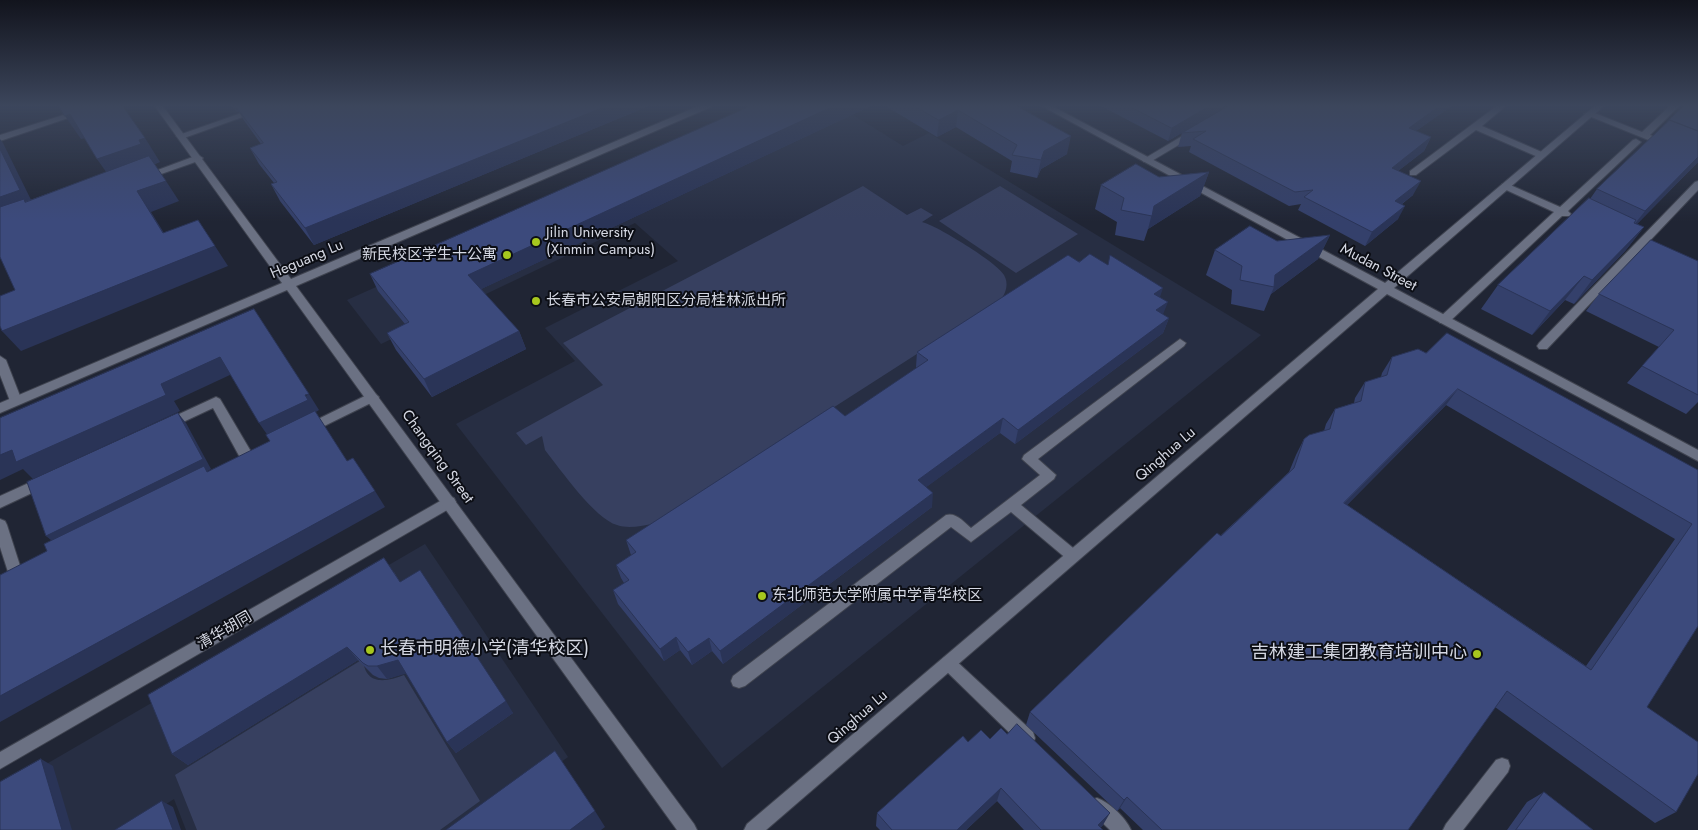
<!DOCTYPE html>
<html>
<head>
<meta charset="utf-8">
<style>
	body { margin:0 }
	canvas { display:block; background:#202534 }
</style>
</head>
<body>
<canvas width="1698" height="830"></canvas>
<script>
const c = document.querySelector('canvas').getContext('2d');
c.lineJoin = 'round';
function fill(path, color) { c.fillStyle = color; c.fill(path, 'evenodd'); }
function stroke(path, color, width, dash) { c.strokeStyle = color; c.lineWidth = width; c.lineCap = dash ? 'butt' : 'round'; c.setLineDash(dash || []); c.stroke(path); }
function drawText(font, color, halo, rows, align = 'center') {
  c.font = font + ' Jost,"Noto Sans SC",sans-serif'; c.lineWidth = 4; c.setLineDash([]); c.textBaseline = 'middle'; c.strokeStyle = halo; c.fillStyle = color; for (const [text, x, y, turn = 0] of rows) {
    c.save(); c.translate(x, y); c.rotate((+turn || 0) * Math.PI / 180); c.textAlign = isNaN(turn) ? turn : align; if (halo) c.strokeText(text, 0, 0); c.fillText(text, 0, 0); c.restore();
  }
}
const built = new Path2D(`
	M783,105H837L903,146L929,133L1261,335L722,768L456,424L575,361L545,328L678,261L635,223L381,344L347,300Z
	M425,544L568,757L468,830H186L174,799L125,830H0V791Z`);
const green = new Path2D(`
	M863,186L907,215L921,208L933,215L922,222C936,225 998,263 1004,275C1009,284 1006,292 1001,300L652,524C641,526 628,529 617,525C595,519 560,469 545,450L542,436L526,445L516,433L603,385L563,343Z
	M1000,186L1078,234L1016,273L939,221Z
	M363,659C365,686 386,682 404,675L480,801L440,830H197L175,775Z`);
const lane = new Path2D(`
	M95,105H107L0,141V135Z
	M264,105H276L184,138L181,139L176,136Z
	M1498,105H1507L1482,126L1544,153V157H1538L1476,130L1416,175H1410V171Z
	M1671,105H1680L1650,135L1698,154V160L1584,114L1592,112L1642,132Z
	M1194,129L1199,132L1197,134L1150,162H1144L1142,160Z
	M1636,139L1641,142L1639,144L1568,211L1571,214L1570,216H1562L1448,323H1440L1438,320L1440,317L1554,212L1502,188V184H1508L1560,207L1633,140Z
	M198,155L203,158L201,160L147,179L144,180L139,177Z
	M1698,181V190L1547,349H1539L1537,346L1539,343L1695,182Z
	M1180,339L1186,343L1184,346L1038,459L1056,475L1054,479L1021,505L1078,552L1080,556L1078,560L1073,562L1068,560L1011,512L971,542L951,527L745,686L739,688L733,686L731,681L733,676L946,515C956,512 964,522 971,528L1040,475L1022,459L1024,455Z
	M0,356L6,360L22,401L20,404H12L10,401L0,375Z
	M373,392L379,397L377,400L310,433H302L300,430L302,427Z
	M216,397L220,399L253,455L255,459L253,463H243L213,408L166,430L162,428L160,425L162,422Z
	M44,476L49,477L51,481L49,485L0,508V496Z
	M449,496L454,498L456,502L454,506L0,769V752Z
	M0,519L5,521L7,525L23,575L21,579L16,581L11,579L9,575L0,547Z
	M948,656L953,658L1033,732L1035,738L1033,744L1027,746L1021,744L943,668L940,663L943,658Z
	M1502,758L1508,760L1510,766L1508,772L1463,830H1443L1446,824L1496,760Z
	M1097,798C1109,802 1126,818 1131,830H1110L1091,812L1089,806L1091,800Z`);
const secondary = new Path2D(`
	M154,105H162L291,279L701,105H712L711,107L296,286L694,824L697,830H677L287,290L0,413V403L282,283Z
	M1040,105H1050L1385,283L1596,105H1605L1394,288L1698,450V461L1387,294L766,830H744L747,824L1378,289Z`);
const wall = new Path2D(`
	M231,105H651L314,245L280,201L271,184L274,183L259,164L250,148L261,144L243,119L239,112H237Z
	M873,105L481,289L519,331L526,349L432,397L396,350L387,333L405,324L378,291L370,274Z
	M884,105H1015L1067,154L1041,169L1037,178L1010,172L1012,161L956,127L937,137Z
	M1099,105H1223L1222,109L1168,141Z
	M1453,105L1416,131L1431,137L1424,151L1398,171L1413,195L1402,204L1398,219L1365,246L1298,210L1301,204L1289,206L1189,152L1191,146L1178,147L1182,133Z
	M1685,105L1698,162L1637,224L1644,227L1625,251L1574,304L1565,300L1532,335L1481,309L1498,285L1590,199L1597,189L1666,124L1669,120Z
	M1209,172L1200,196L1148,229L1144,241L1115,235L1117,222L1095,209L1101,185L1159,177Z
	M1330,235L1318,259L1271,294L1264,311L1231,304L1232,290L1206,275L1215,250L1277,241Z
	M1698,261V402L1686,414L1627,383L1659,347L1586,311L1599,294Z
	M1079,262L1160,297L1163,315L1169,318L1163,333L1015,444L1000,433L926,487L932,507L723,664L712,651L692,665L680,650L664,661L618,604L613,590L624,583L621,578L616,565L631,555L626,540L845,416L917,368L916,367L917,352Z
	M1426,353L1698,470V626L1647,707L1676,812L1655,823L1495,707L1408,830H1143L1120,808L1117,811L1026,725L1030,712L1289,472L1296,455L1304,439L1324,431L1326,424L1335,409L1354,403L1355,398L1365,382L1381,377L1382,373L1392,357ZM1446,405L1675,539L1586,666L1347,505Z
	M394,572L400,582L513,713L456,753L447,742L406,673L387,679L379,678L373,675L358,660L188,765L172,754Z
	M990,739L1103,825L1100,828L1103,830H1024L997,801L966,830H880L876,826L877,813L968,742Z
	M1544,792L1593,830H1507L1527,802Z`);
const shadedWall = new Path2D(`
	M233,105H235L239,112H237Z
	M609,105H651L314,245L305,228Z
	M836,105H873L475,292L468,275Z
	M1211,105H1223L1222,109L1168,141L1172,128Z
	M1441,105H1453L1402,141L1409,128Z
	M958,110L956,127L937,137L939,120Z
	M70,114L86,138L81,139L65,116Z
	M1071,136L1067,154L1041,169L1037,178L1041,160L1044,151Z
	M1431,137L1424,151L1385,181L1392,168Z
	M145,138L160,162L114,183L97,159Z
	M0,139L3,143L36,210L0,223Z
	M1698,157V162L1626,235L1645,211Z
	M1209,172L1200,196L1148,229L1154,206Z
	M166,181L179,201L151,212L177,254L163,233L137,191Z
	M1421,181L1413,195L1388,214L1395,201Z
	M1405,206L1398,219L1365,246L1372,232Z
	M1644,227L1625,251L1574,304L1592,280Z
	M1330,235L1318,259L1271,294L1274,287L1275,275Z
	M215,246L228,266L21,351L2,331Z
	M1584,276L1565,300L1532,335L1550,311Z
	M1163,288L1158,303L1154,294Z
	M1168,302L1162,317L1156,310Z
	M1169,318L1163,333L1015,444L1018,430Z
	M519,331L526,349L432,397L424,379Z
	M220,357L232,374L174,401L180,411L33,479L23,469L0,480V455Z
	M1458,389L1446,405L1334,518L1344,503Z
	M309,394L319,410L271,440L259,423Z
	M178,413L186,423L211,469L208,471L218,482L57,545L46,536Z
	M1003,418L1000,433L917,494L918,480Z
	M375,491L385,507L0,722V696Z
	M933,493L932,507L723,664L720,651Z
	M676,637L680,650L664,661L660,649Z
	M709,638L712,651L692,665L688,652Z
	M347,647L358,660L188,765L172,754Z
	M398,660L408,673L387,679L377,666Z
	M506,701L513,713L456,753L447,742Z
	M41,759L53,766L72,830H62Z
	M1001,788L997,801L966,830H957Z
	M1127,797L1120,808L1117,811L1124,800Z
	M162,801L173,807L181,830H173Z
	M595,811L605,827L601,830H570Z
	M1110,813L1103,825L1098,830V825Z`);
const building = new Path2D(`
	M58,105H122L145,138L139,140L141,144L97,159L70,114L65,116Z
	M235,105H609L305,228L271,184L277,182L250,148L263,143Z
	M753,105H836L468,275L519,331L424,379L387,333L409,322L370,274Z
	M913,105H1015L1071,136L1044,151L1041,160L1012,155L1017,145L958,110L939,120Z
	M1127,105H1211L1172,128Z
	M1230,105H1441L1409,128L1431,137L1392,168L1421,181L1395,201L1405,206L1372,232L1304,197L1313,190L1295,192L1193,139L1206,131L1182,133Z
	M1685,105H1698V131L1669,120Z
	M1670,120L1698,131V157L1645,211L1597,189Z
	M0,149L20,190L0,197Z
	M149,156L166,181L137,191L163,233L198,220L215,246L2,331L0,326V296L15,290L0,257V207L24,199L25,202Z
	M1136,164L1159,177L1209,172L1154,206L1152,216L1121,210L1124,198L1101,185Z
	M1589,198L1636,220L1634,223L1644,227L1592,280L1584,276L1550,311L1498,285Z
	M1250,226L1277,241L1330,235L1275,275L1274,287L1240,280L1242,266L1215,250Z
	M1651,240L1698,261V395L1642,366L1674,330L1599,294Z
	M1090,254L1108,265L1110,255L1163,288L1154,294L1168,302L1156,310L1169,318L1018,430L1003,418L918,480L933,493L720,651L709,638L688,652L676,637L660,649L613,590L629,580L616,565L636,552L626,540L833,406L845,416L928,360L917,352L1068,255L1079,262Z
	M254,309L309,394L305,395L308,400L259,423L220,357L161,384L166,395L16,462L12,450L0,455V418Z
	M1447,333L1698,470V626L1647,707L1698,742V774L1676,812L1507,691L1408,830H1162L1127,797L1124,800L1030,712L1217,533L1221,536L1294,468L1304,439L1309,435L1330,429L1335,409L1361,401L1365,382L1387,375L1392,357L1418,349L1426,353ZM1458,389L1692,524L1591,670L1344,503Z
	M315,411L347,461L353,458L375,491L0,696V575L47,551L44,544L204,466L207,472L270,441L266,435Z
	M178,413L203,459L46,536L27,482Z
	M384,558L400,582L420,570L506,701L447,742L398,660L377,666H368L363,663L347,647L172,754L148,695Z
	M1017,724L1110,813L1098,825L1103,830H1041L1001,788L957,830H892L877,813L963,736L968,742L981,730L990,739L1001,728L1007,734Z
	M555,751L595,811L570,830H446Z
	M41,759L62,830H0V782Z
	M1544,792L1593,830H1516Z
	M162,801L173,830H115Z`);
const markers = [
	[536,242,5,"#a7c71e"],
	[507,255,5,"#a7c71e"],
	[536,301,5,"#a7c71e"],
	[762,596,5,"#a7c71e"],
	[370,650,5,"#a7c71e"],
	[1477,654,5,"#a7c71e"]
];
const poiNames = [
	["Jilin University",546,233],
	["(Xinmin Campus)",546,250],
	["新民校区学生十公寓",497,255,"right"],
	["长春市公安局朝阳区分局桂林派出所",546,301],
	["东北师范大学附属中学青华校区",772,596]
];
const streetNames = [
	["Heguang Lu",307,260,-23],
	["Mudan Street",1378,268,28],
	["Qinghua Lu",1166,455,-41],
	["Changqing Street",437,457,54],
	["清华胡同",225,631,-30],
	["Qinghua Lu",858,718,-41]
];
const nearPoinames = [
	["长春市明德小学(清华校区)",380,650],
	["吉林建工集团教育培训中心",1467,654,"right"]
];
fill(built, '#272e43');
fill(green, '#374060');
stroke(lane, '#3f434f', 2);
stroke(secondary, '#3f434f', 2);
fill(lane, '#6b7183');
fill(secondary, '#6b7183');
fill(wall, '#34406b');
fill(shadedWall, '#2a3457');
fill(building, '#3c4a7c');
stroke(building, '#2a3457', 1);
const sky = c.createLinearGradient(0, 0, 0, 221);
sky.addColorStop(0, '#12141d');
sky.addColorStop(0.48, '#3c465c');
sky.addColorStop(1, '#3c465c00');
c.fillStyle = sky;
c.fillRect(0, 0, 1698, 221);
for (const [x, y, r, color] of markers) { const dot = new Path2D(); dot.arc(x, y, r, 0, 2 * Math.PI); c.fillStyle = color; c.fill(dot); stroke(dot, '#0c0e15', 2); }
drawText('15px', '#d5d8e3', '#0c0e15', poiNames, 'left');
drawText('15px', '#d5d8e3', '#0c0e15', streetNames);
drawText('18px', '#d5d8e3', '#0c0e15', nearPoinames, 'left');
</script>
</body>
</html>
